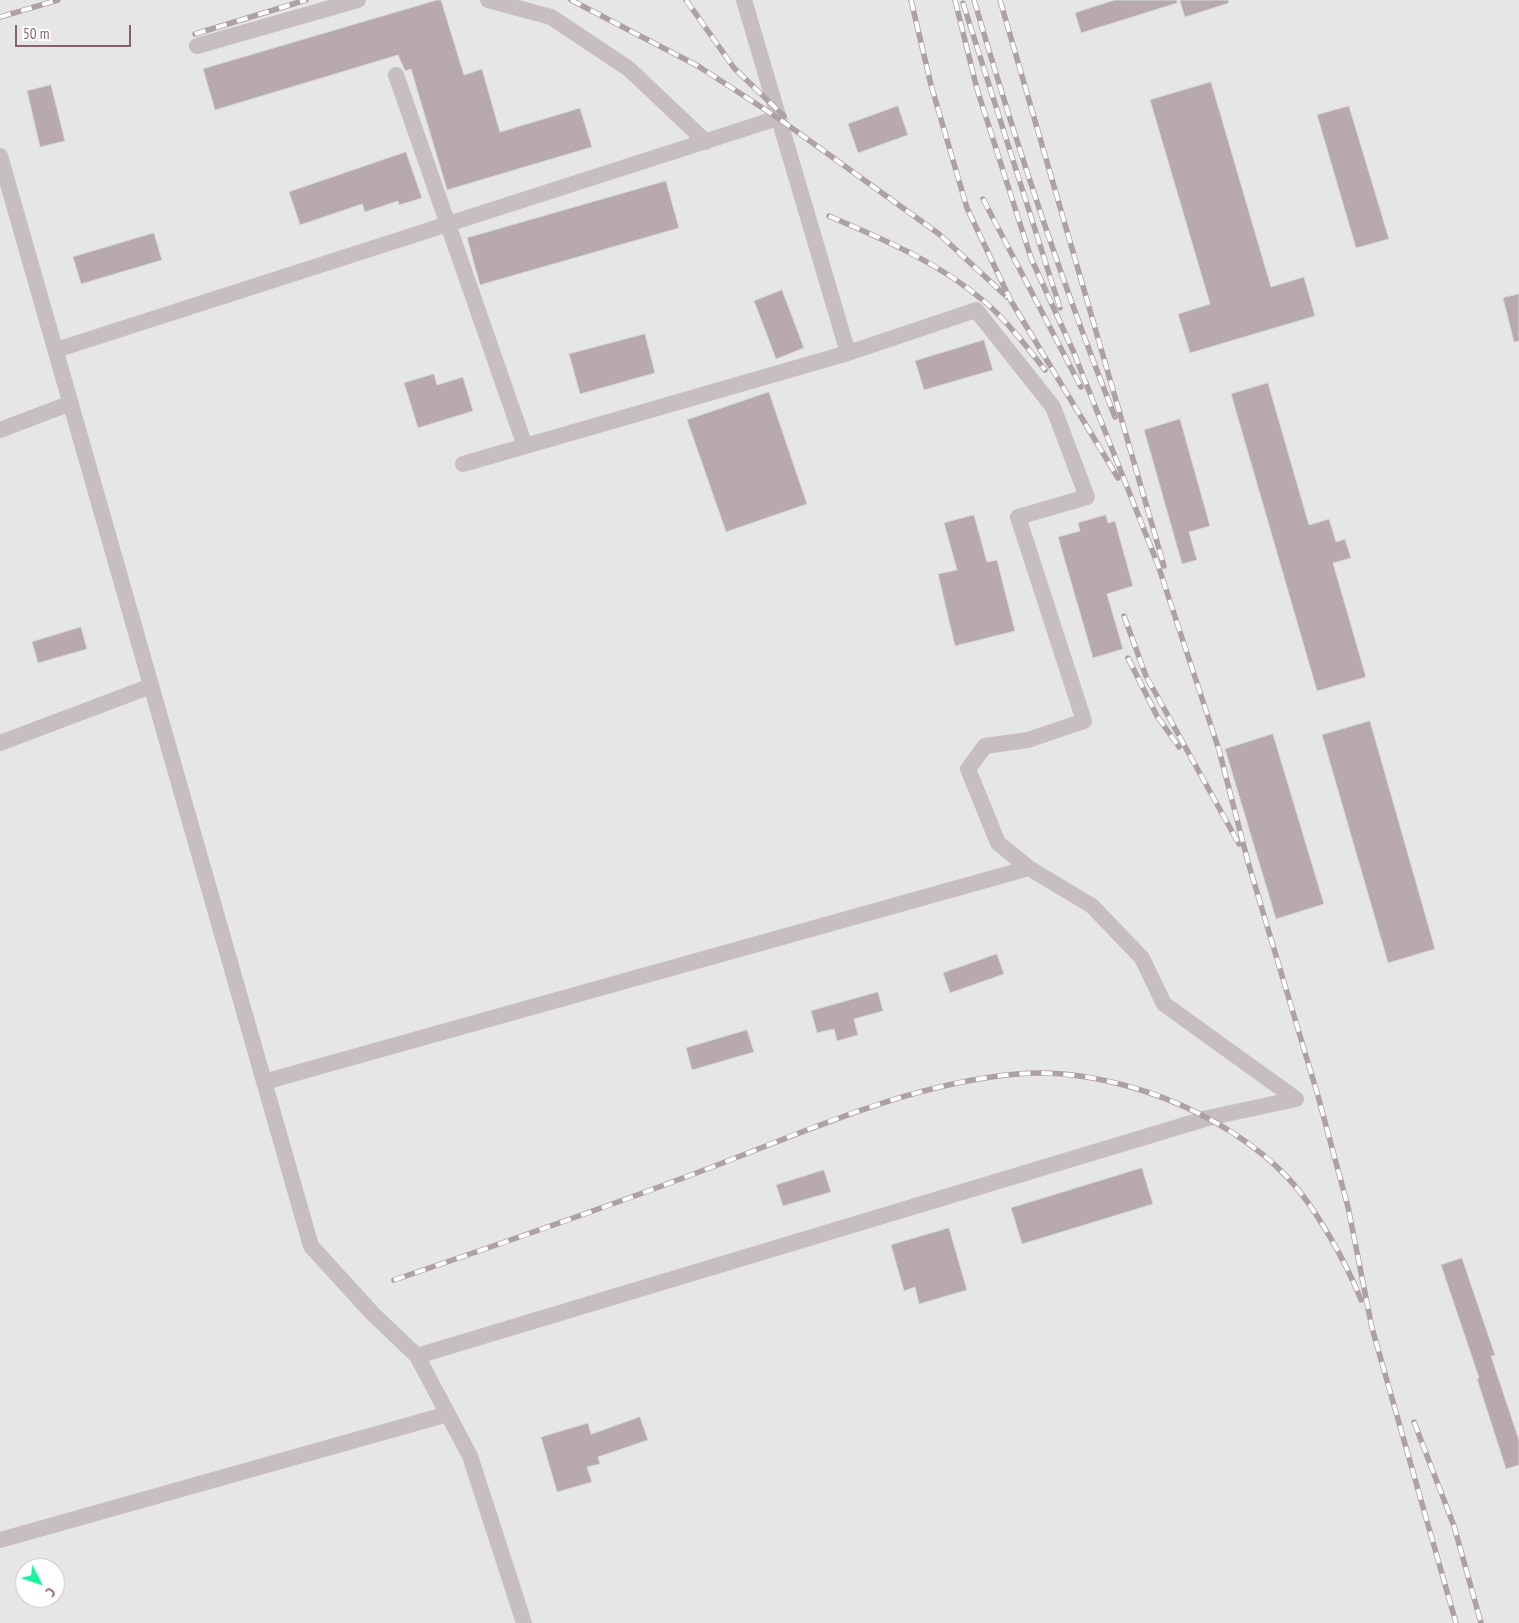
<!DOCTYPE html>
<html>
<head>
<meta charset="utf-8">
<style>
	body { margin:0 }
	#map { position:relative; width:1519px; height:1623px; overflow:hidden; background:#f2f5f6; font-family:"PT Sans Narrow",sans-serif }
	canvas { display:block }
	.north { position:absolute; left:15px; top:1558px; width:50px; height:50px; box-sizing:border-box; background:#fff; border:1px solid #cfc0c3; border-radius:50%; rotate:131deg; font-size:14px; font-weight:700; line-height:20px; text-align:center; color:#866269 }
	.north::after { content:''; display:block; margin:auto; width:18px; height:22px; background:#15f39c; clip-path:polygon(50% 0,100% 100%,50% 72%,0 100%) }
	.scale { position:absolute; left:15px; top:25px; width:116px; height:22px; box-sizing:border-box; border:2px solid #866269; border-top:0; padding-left:6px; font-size:15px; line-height:18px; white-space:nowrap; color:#866269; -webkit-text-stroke:4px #fff; paint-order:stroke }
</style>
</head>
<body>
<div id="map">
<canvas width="1519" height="1623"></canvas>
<div class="north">С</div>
<div class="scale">50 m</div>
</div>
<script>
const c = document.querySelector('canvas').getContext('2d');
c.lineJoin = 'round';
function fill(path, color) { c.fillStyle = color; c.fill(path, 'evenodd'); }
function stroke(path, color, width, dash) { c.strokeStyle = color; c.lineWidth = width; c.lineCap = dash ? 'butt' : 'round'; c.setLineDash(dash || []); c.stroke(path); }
const built = new Path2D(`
	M0,0H1519V1623H0ZM25,1568H55V1598H25Z`);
const building = new Path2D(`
	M437,0H441L464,75L482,69L500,132L580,108L592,147L447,190L411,69L405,71L398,55L215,110L203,69Z
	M1115,0H1177V3L1081,33L1075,13Z
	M1180,0H1228L1229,3L1185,17Z
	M1211,82L1271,287L1304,277L1315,316L1190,353L1178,314L1210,304L1150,100Z
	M51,85L65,141L40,147L27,91Z
	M898,106L908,135L858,153L848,124Z
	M1349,106L1389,239L1356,248L1317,115Z
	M406,152L422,198L399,205L398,201L365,212L362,204L300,225L289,192Z
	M666,181L679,228L480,285L467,238Z
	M154,233L162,260L81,284L73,257Z
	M782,290L804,348L776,359L754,301Z
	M1519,294V341L1514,342L1503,298Z
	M645,334L655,373L580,394L569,354Z
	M984,340L993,370L924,390L915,361Z
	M434,374L437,385L463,377L473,411L418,428L404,383Z
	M1268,383L1309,525L1329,519L1336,542L1345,539L1351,558L1333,563L1366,677L1317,691L1231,394Z
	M769,392L807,504L726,532L687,420Z
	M1180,419L1210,526L1189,532L1197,560L1182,564L1144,430Z
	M974,515L987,562L997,560L1015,631L955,646L938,574L957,570L944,523Z
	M1106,515L1108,523L1115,521L1133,586L1107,594L1123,649L1093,658L1058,537L1080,531L1078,523Z
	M81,627L87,649L38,663L32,642Z
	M1370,721L1435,949L1388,963L1322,735Z
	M1273,734L1324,904L1276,919L1225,749Z
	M997,954L1004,974L950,993L943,973Z
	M878,992L883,1011L854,1019L858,1035L837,1041L834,1029L817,1033L811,1011Z
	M747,1030L754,1052L692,1070L686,1048Z
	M1142,1168L1153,1204L1022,1244L1011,1208Z
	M824,1170L831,1192L783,1206L776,1185Z
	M949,1228L967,1290L919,1304L915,1287L904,1291L891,1245Z
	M1462,1258L1495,1355L1491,1356L1519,1440V1465L1506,1469L1477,1379L1479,1378L1441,1265Z
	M640,1417L648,1440L598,1457L600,1464L587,1467L592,1482L557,1492L541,1437L588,1423L591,1434Z`);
const minor = new Path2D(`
	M488,0L551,17L629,69L706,142
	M197,46L358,0
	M396,75L525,446
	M0,156L311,1246L372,1313L417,1356L1208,1118L1296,1099
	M56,350L778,118
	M848,353L976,310L1053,407L1087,497L1018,517L1084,721L1028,740L985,746L968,769L998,843L1029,868L1092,906L1142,958L1164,1004L1296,1099
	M0,430L71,403
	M463,464L848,353L744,0
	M0,743L151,686
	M264,1082L1029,868
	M417,1356L470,1456L524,1623
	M0,1540L448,1414`);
const rail = new Path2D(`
	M571,0L698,66L778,118L939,234L1007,297
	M686,0L734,68L784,116
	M911,0L931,85L967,208L1011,301L1118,478
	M955,0L977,89L1031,258L1074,353L1158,565L1219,750L1248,862L1318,1096L1348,1207L1372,1328L1456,1623
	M974,0C1015,140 1061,281 1115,417
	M1000,0L1164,566
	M963,3L1060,308
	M0,17L58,0
	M195,34L306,0
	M983,199L1081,387
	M829,216C885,240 938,262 985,302C1007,321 1027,347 1045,370
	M1124,616L1146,676L1239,844
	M1128,658L1157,716L1179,747
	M394,1280C494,1246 593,1212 691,1175C796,1136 904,1084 1017,1074C1109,1066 1225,1111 1288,1178C1316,1208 1346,1262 1361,1300
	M1414,1422L1454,1526L1481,1623`);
fill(built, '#e6e6e7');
fill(building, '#b8a9ad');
stroke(building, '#d5d7d8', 1);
stroke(minor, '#c7bec0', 16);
stroke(rail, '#aea1a3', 5.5);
stroke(rail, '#fff', 4, [11]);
</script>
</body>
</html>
